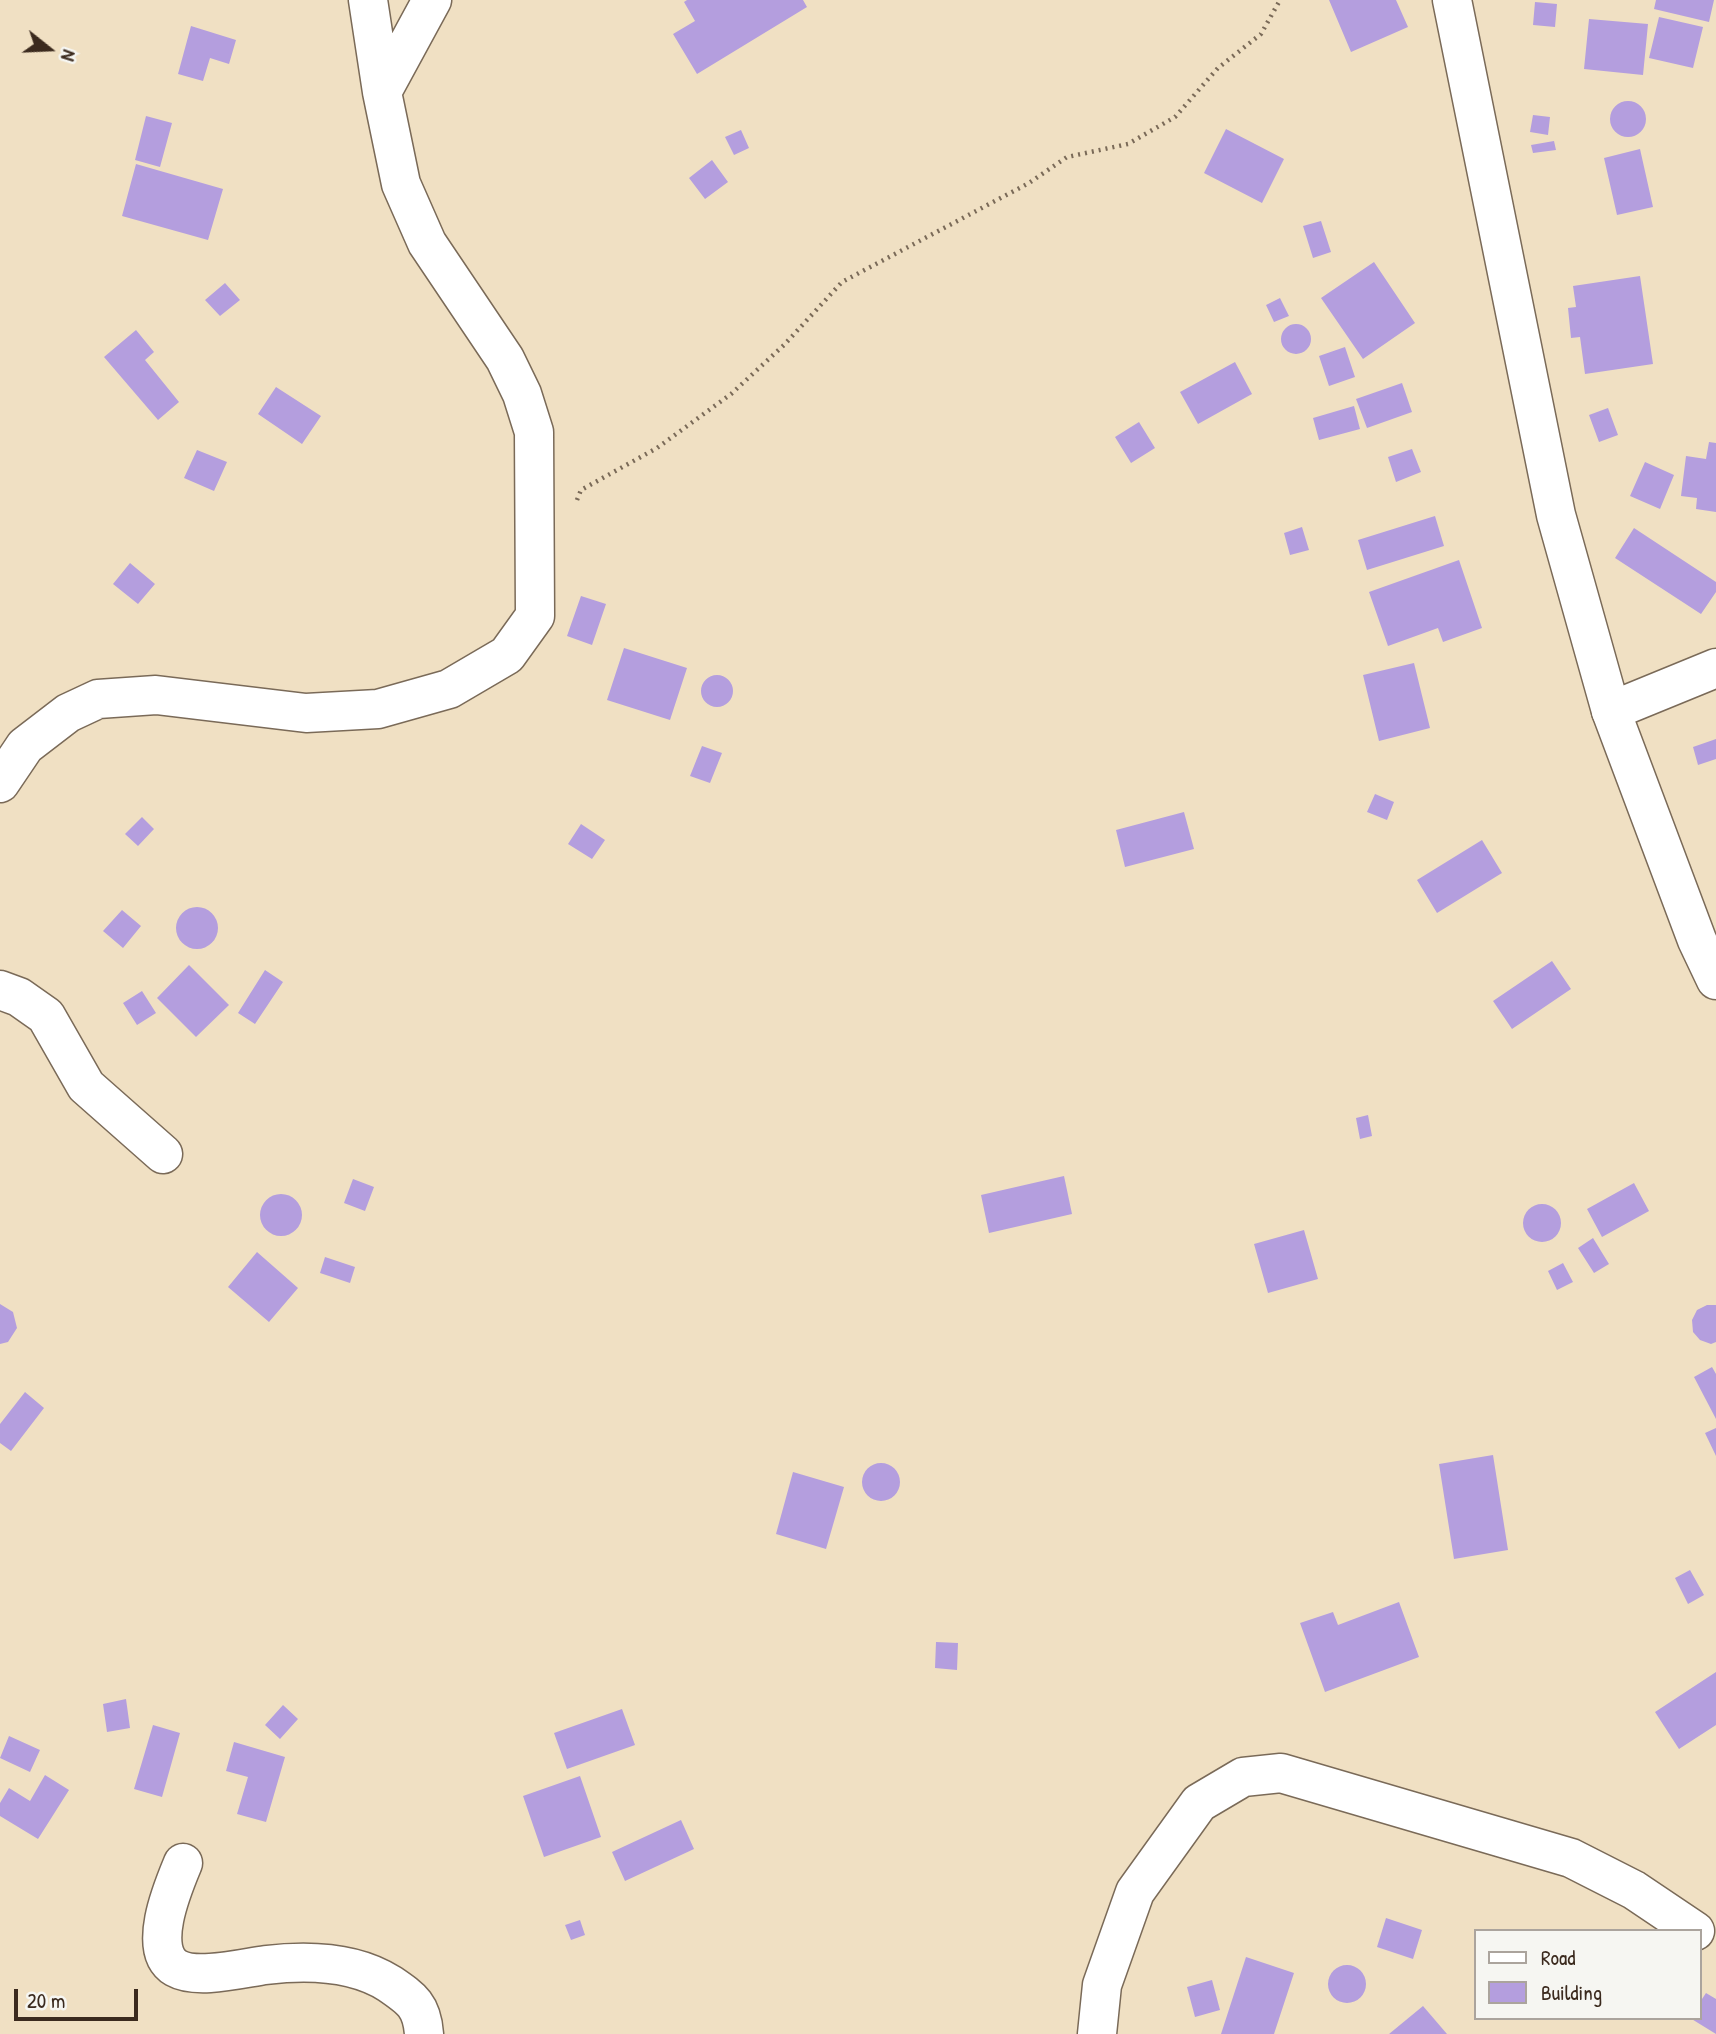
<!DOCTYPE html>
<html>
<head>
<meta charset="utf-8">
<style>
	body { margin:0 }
	#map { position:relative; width:1716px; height:2034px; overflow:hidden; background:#f0e0c3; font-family:"Patrick Hand",sans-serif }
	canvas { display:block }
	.legend { position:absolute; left:1474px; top:1929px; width:228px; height:91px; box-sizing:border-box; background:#f6f6f2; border:2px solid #aba49d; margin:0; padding:9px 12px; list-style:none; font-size:21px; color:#3b2a1e }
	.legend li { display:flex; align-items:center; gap:14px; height:35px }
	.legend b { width:35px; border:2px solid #aba49d }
	.north { position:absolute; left:14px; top:14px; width:70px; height:70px; -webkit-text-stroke:5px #f6f6f2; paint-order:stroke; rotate:108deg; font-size:19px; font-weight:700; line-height:28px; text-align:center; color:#3b2a1e }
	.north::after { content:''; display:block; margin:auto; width:24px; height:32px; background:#3b2a1e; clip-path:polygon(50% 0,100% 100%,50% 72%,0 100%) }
	.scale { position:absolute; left:14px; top:1989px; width:124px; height:32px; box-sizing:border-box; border:4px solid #3b2a1e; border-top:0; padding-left:9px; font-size:21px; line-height:24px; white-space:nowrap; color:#3b2a1e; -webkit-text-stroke:5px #f6f6f2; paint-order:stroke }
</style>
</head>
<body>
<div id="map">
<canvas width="1716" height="2034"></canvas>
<ul class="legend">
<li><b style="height:9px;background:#fff"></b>Road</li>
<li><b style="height:19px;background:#b49ede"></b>Building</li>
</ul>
<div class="north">N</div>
<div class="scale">20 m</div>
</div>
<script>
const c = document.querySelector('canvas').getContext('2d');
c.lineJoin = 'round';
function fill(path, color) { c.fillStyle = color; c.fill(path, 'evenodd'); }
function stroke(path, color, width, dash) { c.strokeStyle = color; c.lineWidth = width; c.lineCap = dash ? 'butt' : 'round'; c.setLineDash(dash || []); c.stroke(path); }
const building = new Path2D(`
	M687,0H803L807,7L697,74L673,34L695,21L684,2Z
	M1329,0H1396L1408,27L1351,52Z
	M1656,0H1714L1709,22L1654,9Z
	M1535,2L1557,4L1555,27L1533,25Z
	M1659,17L1703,27L1693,68L1649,58Z
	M1589,19L1648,24L1643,75L1584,69Z
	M191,26L236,40L229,64L210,58L203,81L178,74Z
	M1610 119a18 18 0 1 1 36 0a18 18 0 1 1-36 0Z
	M1533,115L1550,117L1548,135L1530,132Z
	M146,116L172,123L160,167L135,160Z
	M1226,129L1284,159L1262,203L1204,173Z
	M741,130L749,148L734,155L725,137Z
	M1554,141L1556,150L1533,153L1531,145Z
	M1640,149L1653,207L1617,215L1604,158Z
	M712,160L728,182L705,199L689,178Z
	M136,164L223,189L208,240L122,216Z
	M1321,221L1331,252L1313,258L1303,226Z
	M1374,262L1415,323L1363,359L1321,298Z
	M1640,276L1653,364L1585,374L1580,337L1571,338L1568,308L1576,307L1573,286Z
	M225,283L240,300L220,316L205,300Z
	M1280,298L1289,316L1274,322L1266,305Z
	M1281 339a15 15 0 1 1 30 0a15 15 0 1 1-30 0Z
	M136,330L154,352L145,360L179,402L158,420L104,357Z
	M1345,347L1355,377L1329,386L1319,356Z
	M1235,362L1252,394L1198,424L1180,392Z
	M1402,383L1412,412L1367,428L1356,399Z
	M276,387L321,416L302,444L258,414Z
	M1354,406L1360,429L1319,440L1313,418Z
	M1608,408L1618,435L1599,442L1589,415Z
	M1139,422L1155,448L1131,463L1115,437Z
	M1709,442L1716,443V512L1696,509L1697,498L1681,496L1686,456L1706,459Z
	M1412,449L1421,472L1396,482L1388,457Z
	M197,450L227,462L214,491L184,478Z
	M1645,462L1674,475L1660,509L1630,496Z
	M1435,516L1444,546L1367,570L1358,540Z
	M1302,527L1309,550L1290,555L1284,533Z
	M1634,528L1716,582V592L1701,614L1615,558Z
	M1459,560L1482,628L1443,642L1438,628L1388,646L1369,592Z
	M130,563L155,584L138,604L113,584Z
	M581,596L606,604L592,645L567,636Z
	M624,648L687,668L670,720L607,700Z
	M1414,663L1430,728L1379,741L1363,675Z
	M701 691a16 16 0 1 1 32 0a16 16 0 1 1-32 0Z
	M1716,739V759L1698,765L1693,747Z
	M702,746L722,753L710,783L690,776Z
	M1375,794L1394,802L1387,820L1367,812Z
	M1184,812L1194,849L1125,867L1116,830Z
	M142,817L154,829L138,846L125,834Z
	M581,824L605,840L592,859L568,844Z
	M1482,840L1502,873L1437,913L1417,880Z
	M176 928a21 21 0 1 1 42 0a21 21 0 1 1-42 0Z
	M122,910L141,926L123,948L103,931Z
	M1552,961L1571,989L1512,1029L1493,1001Z
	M189,965L229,1005L196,1037L157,998Z
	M265,970L283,982L255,1024L238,1013Z
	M142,991L156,1013L137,1025L123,1003Z
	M1368,1115L1372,1136L1360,1139L1356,1118Z
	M1064,1176L1072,1214L989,1233L981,1195Z
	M353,1179L374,1187L365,1211L344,1203Z
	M1634,1183L1649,1211L1602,1237L1587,1209Z
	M260 1215a21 21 0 1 1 42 0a21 21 0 1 1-42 0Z
	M1523 1223a19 19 0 1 1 38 0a19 19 0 1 1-38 0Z
	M1304,1230L1318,1279L1268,1293L1254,1244Z
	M1593,1238L1609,1264L1594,1273L1578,1248Z
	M257,1252L298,1288L269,1322L228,1287Z
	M325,1257L355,1267L350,1283L320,1273Z
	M1563,1263L1573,1282L1557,1290L1548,1271Z
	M0,1304L13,1312L17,1328L8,1342L0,1344Z
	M1707,1305H1716V1342L1711,1344L1700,1340L1693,1332L1692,1320L1697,1310Z
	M1712,1367L1716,1374V1419L1694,1377Z
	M25,1392L44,1408L11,1451L0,1443V1424Z
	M1716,1428V1456L1705,1433Z
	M1493,1455L1508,1550L1454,1559L1439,1464Z
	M862 1482a19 19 0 1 1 38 0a19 19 0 1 1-38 0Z
	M793,1472L844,1487L826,1549L776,1534Z
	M1690,1570L1704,1595L1688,1604L1675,1578Z
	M1399,1602L1419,1657L1325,1692L1300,1623L1333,1612L1338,1625Z
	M936,1642L958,1643L957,1670L935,1668Z
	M1716,1672V1725L1679,1749L1655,1712Z
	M126,1699L130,1728L107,1732L103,1704Z
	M283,1705L298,1719L280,1739L265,1725Z
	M622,1709L635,1745L567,1769L554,1733Z
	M153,1725L180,1733L162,1797L134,1789Z
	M9,1736L40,1750L30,1772L0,1758Z
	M234,1742L285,1757L266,1822L237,1814L248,1777L226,1771Z
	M45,1775L69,1790L38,1839L0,1816V1803L9,1788L30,1801Z
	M580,1776L601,1837L544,1857L523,1796Z
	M681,1820L694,1849L625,1881L612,1852Z
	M1386,1918L1422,1930L1413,1959L1377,1947Z
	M580,1920L585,1935L571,1940L565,1925Z
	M1246,1957L1294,1973L1274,2034H1221Z
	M1328 1984a19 19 0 1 1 38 0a19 19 0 1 1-38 0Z
	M1212,1980L1220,2010L1195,2017L1187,1987Z
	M1706,1993L1716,1999V2034L1690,2018H1700V2002Z
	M1423,2006L1447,2034H1389Z`);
const path = new Path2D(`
	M577,500L581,490L657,448L731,394L784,345L842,282L1029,183L1067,157L1128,144L1175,117L1218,68L1261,34L1280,0`);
const minor = new Path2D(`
	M382,92L432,0
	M1611,711L1716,668
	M0,783L25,746L68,713L98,699L156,695L306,713L378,709L449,689L507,655L535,616L534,432L522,394L505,359L427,243L401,184L382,92L368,0
	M0,990L19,997L46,1016L86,1086L163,1154
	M183,1863C173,1887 146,1950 176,1968C197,1980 243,1968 266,1965C308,1960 354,1961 390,1984C412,1999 422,2006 424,2034
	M1097,2034L1102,1985L1135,1892L1199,1803L1243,1777L1281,1773L1571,1858L1634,1890L1695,1931`);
const tertiary = new Path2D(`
	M1452,0L1556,515L1611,711L1697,940L1716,980`);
fill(building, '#b49ede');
stroke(minor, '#7a6a58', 41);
stroke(tertiary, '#7a6a58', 41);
stroke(path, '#7a6a58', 4.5, [2, 5]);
stroke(minor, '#fff', 38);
stroke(tertiary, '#fff', 38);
</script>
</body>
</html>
